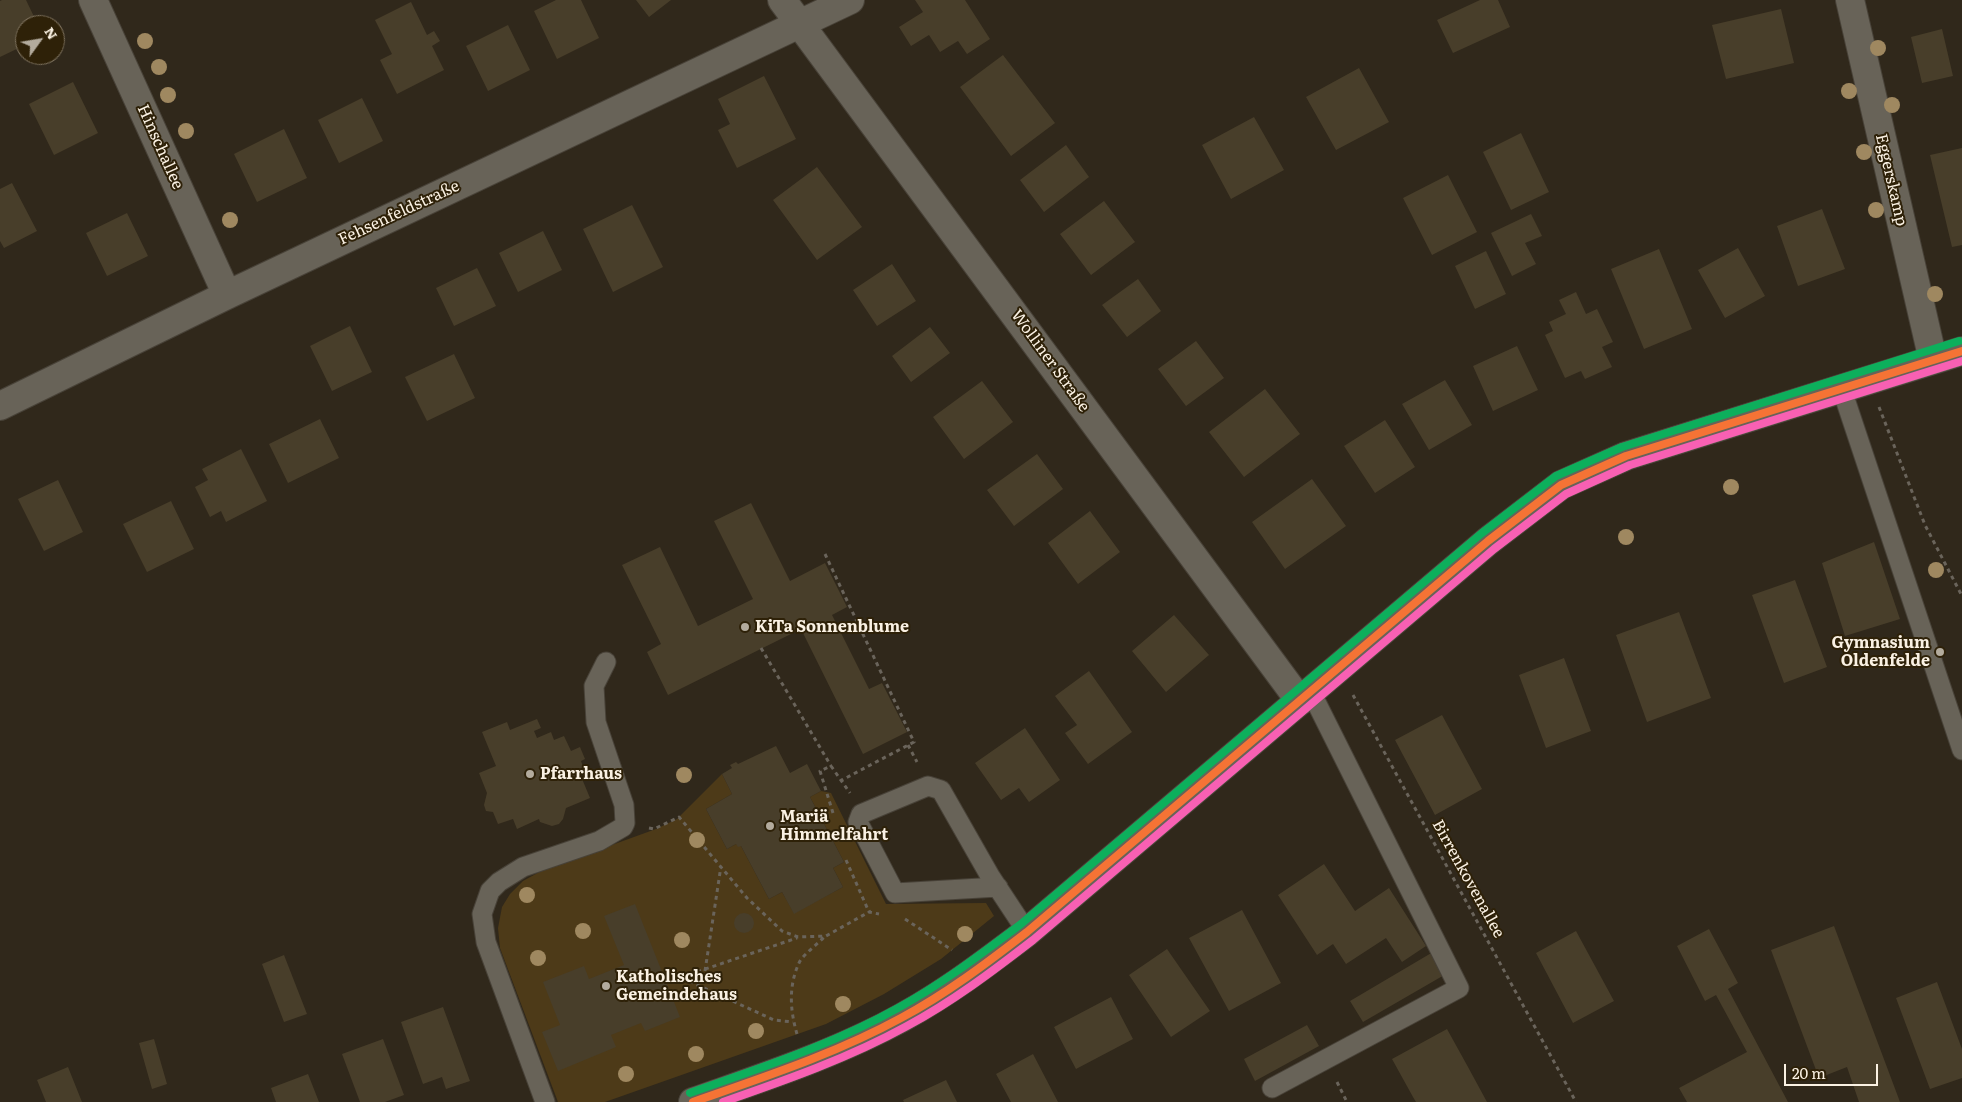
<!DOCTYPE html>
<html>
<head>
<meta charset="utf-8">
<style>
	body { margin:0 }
	#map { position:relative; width:1962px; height:1102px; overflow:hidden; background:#30281b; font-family:Literata,serif }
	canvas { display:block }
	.north { position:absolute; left:15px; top:15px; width:50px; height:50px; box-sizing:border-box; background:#2e2108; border:1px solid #807460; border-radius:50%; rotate:58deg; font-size:14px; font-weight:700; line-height:20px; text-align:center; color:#faf1e3 }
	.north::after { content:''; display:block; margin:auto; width:18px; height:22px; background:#b3ab9d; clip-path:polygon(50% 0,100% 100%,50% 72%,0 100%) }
	.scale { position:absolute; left:1784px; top:1064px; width:94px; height:22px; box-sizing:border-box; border:2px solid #faf1e3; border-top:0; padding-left:6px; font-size:15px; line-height:18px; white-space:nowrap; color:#faf1e3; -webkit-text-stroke:4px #2e2108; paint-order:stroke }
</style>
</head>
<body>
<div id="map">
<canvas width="1962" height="1102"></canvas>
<div class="north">N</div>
<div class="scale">20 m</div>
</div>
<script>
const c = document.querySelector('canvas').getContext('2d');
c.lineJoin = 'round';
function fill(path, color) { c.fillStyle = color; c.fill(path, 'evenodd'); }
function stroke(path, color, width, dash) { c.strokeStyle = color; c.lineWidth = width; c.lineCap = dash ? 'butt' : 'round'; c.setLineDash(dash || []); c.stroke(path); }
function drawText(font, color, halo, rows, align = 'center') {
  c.font = font + ' Literata,serif'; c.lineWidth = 4; c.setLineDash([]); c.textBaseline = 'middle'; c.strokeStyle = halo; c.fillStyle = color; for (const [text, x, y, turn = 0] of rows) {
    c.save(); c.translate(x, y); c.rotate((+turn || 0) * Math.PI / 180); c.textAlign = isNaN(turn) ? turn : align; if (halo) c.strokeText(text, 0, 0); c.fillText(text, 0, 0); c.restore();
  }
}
const green = new Path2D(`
	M722,774L732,794L706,809L727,849L736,844L741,846L769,899L782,892L794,913L843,887L833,868L844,862L810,797L821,791L831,793L886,904L986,903L994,916L941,959L884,994L826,1024L605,1102H558L500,948L498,928L502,907L510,894L523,881L543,870L656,829L677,819Z`);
const building = new Path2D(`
	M2,0H26L38,25H25V45L0,57V1Z
	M556,0H581L599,38L557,59L534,11Z
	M636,0H671L649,17Z
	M915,0H965L990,39L967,54L958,41L940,52L929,35L911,46L899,27L923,12Z
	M1480,0H1498L1510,27L1453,53L1437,20Z
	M411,2L427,35L434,31L440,41L432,46L444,70L397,94L380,60L392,54L375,20Z
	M1781,9L1794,63L1726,79L1712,25Z
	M508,25L530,70L488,91L466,46Z
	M1942,29L1953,76L1922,83L1911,37Z
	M1003,55L1055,123L1011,156L960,87Z
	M1359,68L1389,122L1336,150L1306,97Z
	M764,76L796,139L737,168L718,130L730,124L718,99Z
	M73,82L98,133L54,155L29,104Z
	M362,98L383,141L339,163L318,120Z
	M1254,117L1284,170L1231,199L1202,145Z
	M284,129L307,178L257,202L234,154Z
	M1521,133L1549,192L1511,210L1483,152Z
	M1066,145L1089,177L1044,212L1020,180Z
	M1962,148V245L1952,247L1930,155Z
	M817,167L862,227L817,260L773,200Z
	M1448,175L1477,232L1432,255L1403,198Z
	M12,183L37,231L4,248L0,241V189Z
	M1104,201L1135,242L1091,275L1060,234Z
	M632,205L663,267L613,292L583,229Z
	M1822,209L1845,269L1798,286L1777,226Z
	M127,213L148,256L107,276L86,233Z
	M1531,214L1542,236L1525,243L1536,264L1512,276L1491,233Z
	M543,231L562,270L518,292L499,253Z
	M1738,248L1765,296L1725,318L1698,270Z
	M1659,249L1692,329L1644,349L1611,269Z
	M1486,251L1506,294L1475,309L1455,266Z
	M892,264L916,301L877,326L853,290Z
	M477,268L496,306L454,326L436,288Z
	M1138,279L1161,311L1127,337L1102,305Z
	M1576,292L1586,314L1597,309L1613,342L1602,347L1612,367L1585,379L1581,371L1565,378L1545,335L1553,331L1549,322L1566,314L1559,300Z
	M350,326L372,372L332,391L310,346Z
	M930,327L950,353L911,382L892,356Z
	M1196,341L1224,378L1186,406L1158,369Z
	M1517,346L1538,390L1493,411L1473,366Z
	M454,354L475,398L427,421L405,377Z
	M1445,380L1472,425L1429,450L1402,404Z
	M982,381L1013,422L964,459L933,417Z
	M1265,389L1300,434L1244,477L1209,432Z
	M320,419L339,458L288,483L269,444Z
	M1385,420L1415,467L1375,493L1344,446Z
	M241,449L267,501L226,522L221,511L210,517L195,487L208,480L202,469Z
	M1037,454L1063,489L1014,526L987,490Z
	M1312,479L1346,526L1285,569L1252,522Z
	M58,480L83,532L44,551L18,499Z
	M171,501L194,549L147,572L123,524Z
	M751,503L790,581L825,563L847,607L832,615L869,689L882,683L907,732L863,754L801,629L668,695L647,652L661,644L622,565L660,547L698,626L753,599L714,521Z
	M1090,511L1120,552L1078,584L1048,543Z
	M1874,542L1900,619L1845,636L1822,563Z
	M1795,580L1827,667L1784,683L1752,595Z
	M1679,612L1711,698L1647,722L1616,635Z
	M1174,615L1209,655L1166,692L1132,651Z
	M1564,658L1591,731L1546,748L1519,675Z
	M1089,671L1132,732L1088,764L1065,733L1077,725L1055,696Z
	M1442,715L1482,789L1435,815L1395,740Z
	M537,719L541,728L534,731L537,738L551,732L554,740L564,736L571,751L580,747L585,759L581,761L585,772L580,774L590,798L566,808L563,819L559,824L552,826L540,822L539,819L517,829L513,819L498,824L493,812L486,811L484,805L487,793L479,773L496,766L482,732L507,722L510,730Z
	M1025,728L1060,780L1029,802L1019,788L1001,800L975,763Z
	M776,746L790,773L807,764L821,791L810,797L844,862L833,868L843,887L794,914L782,892L769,899L741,846L738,847L736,844L727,849L706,809L732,794L722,774L732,768L730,765L736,762L738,764Z
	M1324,864L1355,911L1389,888L1426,946L1402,962L1386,938L1346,964L1333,944L1317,955L1278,895Z
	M635,904L680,1017L645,1031L641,1023L611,1035L616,1047L558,1071L542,1032L560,1025L543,982L584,966L589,979L624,965L604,916Z
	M1242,910L1281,983L1229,1011L1189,938Z
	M734 923a10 10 0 1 1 20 0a10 10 0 1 1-20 0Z
	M1834,926L1900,1102H1859L1847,1067L1819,1078L1771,950Z
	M1709,929L1738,983L1728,989L1788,1102H1687L1679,1088L1747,1052L1716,995L1705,1001L1677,946Z
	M1576,931L1614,1001L1573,1023L1536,953Z
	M1167,949L1210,1011L1171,1037L1129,975Z
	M1433,952L1446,974L1363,1022L1350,1001Z
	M284,955L307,1014L284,1022L262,964Z
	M1937,982L1962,1049V1078L1930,1089L1896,998Z
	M1111,997L1133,1039L1076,1069L1054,1027Z
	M443,1007L470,1081L446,1089L442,1077L423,1084L401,1022Z
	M1307,1025L1319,1046L1255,1081L1244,1059Z
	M1447,1029L1468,1067L1487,1102H1416L1413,1097L1392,1059Z
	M154,1039L167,1084L152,1089L139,1043Z
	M383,1039L404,1095L385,1102H360L342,1054Z
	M1033,1054L1058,1102H1011L996,1074Z
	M68,1067L82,1102H46L37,1080Z
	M308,1074L319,1102H276L271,1088Z
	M946,1080L957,1102H904L903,1100Z`);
const path = new Path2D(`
	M1879,407L1925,525L1962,596
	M825,554L914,742L842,780
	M761,648L831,766
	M1353,695L1576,1102
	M908,745L917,762
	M833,813L820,771L831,766L850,793
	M649,828L654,829L679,817L747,898L782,931L798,937L826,936L869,912L879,914
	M846,860L869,912L871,911
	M905,919L952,950
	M705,971L721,866
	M682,978L774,1020L793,1022
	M667,982L797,938
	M797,1034C790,1010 788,985 800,961C806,952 818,944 825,936
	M1337,1082L1347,1102`);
const service = new Path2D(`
	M1842,390L1962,750
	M998,887L895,893L858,822L861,814L928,786L941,790L990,876L1027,932
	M1272,1088L1459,988L1311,692
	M545,1102L486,942L482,914L490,891L499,882L523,867L599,841L623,827L625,823L624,805L596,722L594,686L606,662`);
const minor = new Path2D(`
	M93,0L227,295
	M782,0L1300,701
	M1850,0L1933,360
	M0,406L227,295L850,0
	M693,1102C758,1079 823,1058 884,1027C936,1001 981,967 1027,932L1488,541L1561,485L1626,456L1962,351`);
const bus1 = new Path2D(`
	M693,1102C764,1077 835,1054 901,1018C946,994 987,963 1027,932L1488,541L1561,485L1626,456L1962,351`);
const bus2 = new Path2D(`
	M723,1102C786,1080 849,1058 907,1026C952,1002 993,971 1033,940L1494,549L1566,494L1630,465L1962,361`);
const bus3 = new Path2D(`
	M690,1093C760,1068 832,1045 898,1008C942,984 981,954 1021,924L1482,533L1556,476L1622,447L1959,341`);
const trees = [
	[145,41],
	[1878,48],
	[159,67],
	[1849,91],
	[168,95],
	[1892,105],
	[186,131],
	[1864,152],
	[1876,210],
	[230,220],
	[1935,294],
	[1731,487],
	[1626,537],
	[1936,570],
	[684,775],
	[697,840],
	[527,895],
	[583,931],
	[965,934],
	[682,940],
	[538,958],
	[843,1004],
	[756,1031],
	[696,1054],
	[626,1074]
];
const markers = [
	[745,627,5,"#b3ab9d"],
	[1940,652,5,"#b3ab9d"],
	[530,774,5,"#b3ab9d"],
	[770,826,5,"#b3ab9d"],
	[606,986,5,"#b3ab9d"]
];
const streetNames = [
	["Hinschallee",160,147,66],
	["Eggerskamp",1891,180,77],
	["Fehsenfeldstraße",399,213,-25],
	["Wolliner Straße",1050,361,54],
	["Birrenkovenallee",1468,879,61]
];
const poiNames = [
	["KiTa Sonnenblume",755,627],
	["Gymnasium",1930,643,"right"],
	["Oldenfelde",1930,661,"right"],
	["Pfarrhaus",540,774],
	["Mariä",780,817],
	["Himmelfahrt",780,835],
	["Katholisches",616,977],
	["Gemeindehaus",616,995]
];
fill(green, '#4d3a18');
fill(building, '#483e2a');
stroke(service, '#484238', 21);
stroke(minor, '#484238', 30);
stroke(path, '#6a645b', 3, [4, 4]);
stroke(service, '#686358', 19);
stroke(minor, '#686358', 28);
stroke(bus1, '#f57335', 8);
stroke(bus2, '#f860b3', 8);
stroke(bus3, '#0daf5c', 8);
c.fillStyle = '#9f8860';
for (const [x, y] of trees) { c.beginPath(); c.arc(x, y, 8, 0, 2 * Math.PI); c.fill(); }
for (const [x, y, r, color] of markers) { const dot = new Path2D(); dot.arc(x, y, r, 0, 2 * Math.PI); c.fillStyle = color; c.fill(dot); stroke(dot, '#2e2108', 2); }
drawText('16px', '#faf1e3', '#2e2108', streetNames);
drawText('bold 16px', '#faf1e3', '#2e2108', poiNames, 'left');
</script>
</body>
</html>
